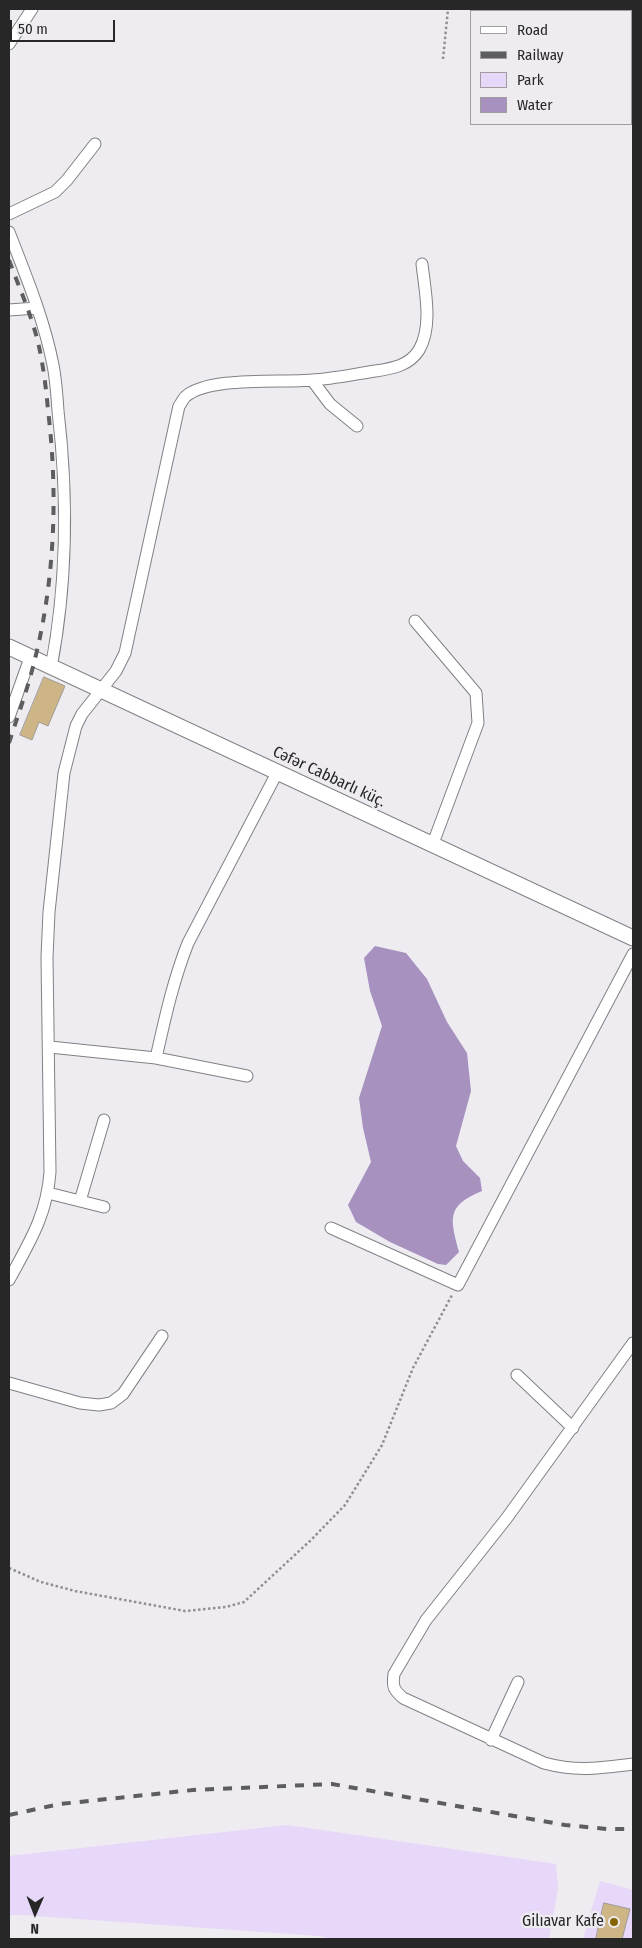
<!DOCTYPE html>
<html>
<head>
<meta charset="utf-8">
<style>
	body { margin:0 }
	#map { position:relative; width:642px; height:1948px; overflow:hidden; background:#eeecf0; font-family:"Fira Sans Condensed",sans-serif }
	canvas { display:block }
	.frame { position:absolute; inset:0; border:10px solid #282728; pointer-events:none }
	.legend { position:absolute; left:470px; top:10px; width:162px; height:115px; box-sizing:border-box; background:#eeecf0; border:1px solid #9f9da0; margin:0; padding:6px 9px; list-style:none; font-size:15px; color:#282728 }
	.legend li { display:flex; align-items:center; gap:10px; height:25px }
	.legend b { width:25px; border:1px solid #9f9da0 }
	.north { position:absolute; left:10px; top:1888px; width:50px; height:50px; -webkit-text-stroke:4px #eeecf0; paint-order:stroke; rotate:181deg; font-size:14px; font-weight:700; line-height:20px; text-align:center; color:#282728 }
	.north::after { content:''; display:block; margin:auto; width:18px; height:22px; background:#282728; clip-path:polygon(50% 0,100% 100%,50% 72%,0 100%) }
	.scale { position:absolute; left:10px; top:20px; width:105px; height:22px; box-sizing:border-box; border:2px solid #282728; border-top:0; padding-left:6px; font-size:15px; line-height:18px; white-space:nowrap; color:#282728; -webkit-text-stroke:4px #eeecf0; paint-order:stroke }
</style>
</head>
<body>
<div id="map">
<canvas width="642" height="1948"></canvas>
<div class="frame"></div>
<ul class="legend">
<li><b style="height:6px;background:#fff"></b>Road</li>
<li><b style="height:6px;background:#5d5c5e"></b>Railway</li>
<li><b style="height:14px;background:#e7d7f9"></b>Park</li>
<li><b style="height:14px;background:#a791be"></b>Water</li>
</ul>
<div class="north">N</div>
<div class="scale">50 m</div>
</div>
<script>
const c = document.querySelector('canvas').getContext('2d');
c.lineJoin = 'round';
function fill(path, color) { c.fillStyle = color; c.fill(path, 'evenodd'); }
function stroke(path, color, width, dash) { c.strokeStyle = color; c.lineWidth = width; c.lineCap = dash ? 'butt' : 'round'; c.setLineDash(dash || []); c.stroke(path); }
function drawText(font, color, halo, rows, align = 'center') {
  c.font = font + ' "Fira Sans Condensed",sans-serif'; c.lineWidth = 4.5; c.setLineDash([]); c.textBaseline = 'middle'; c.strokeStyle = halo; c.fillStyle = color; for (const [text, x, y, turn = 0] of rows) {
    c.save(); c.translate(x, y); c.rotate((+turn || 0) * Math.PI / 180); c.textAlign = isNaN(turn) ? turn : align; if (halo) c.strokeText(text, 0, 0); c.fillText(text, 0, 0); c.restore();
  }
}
const green = new Path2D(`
	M287,1825L556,1864L558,1889L549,1939H331L319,1936L21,1915H9V1856Z
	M600,1881L633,1890V1939H583Z`);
const water = new Path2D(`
	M375,946L406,953L427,979L447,1022L467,1053L471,1091L456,1146L463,1161L480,1178L482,1191C446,1206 450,1218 459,1252L446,1265L438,1264L390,1242L356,1222L348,1205L371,1162L363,1128L359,1098L382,1026L370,991L364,958Z`);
const building = new Path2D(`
	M44,677L65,686L48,726L39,722L32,740L20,735Z
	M604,1903L630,1909L622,1939H596Z`);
const path = new Path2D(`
	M443,59L448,9
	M9,1568L41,1582L75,1591L185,1611L226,1607L244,1602L311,1540L345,1505L382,1445L413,1368L452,1295`);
const street = new Path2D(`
	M9,44L32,9
	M9,214L55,192L67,180L95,144
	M9,232C26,276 44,319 53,365C56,380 57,396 58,411C68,496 67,584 51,668
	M9,310L37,308
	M312,380L330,404L357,426
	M415,621L476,693L478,723L432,846
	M9,717L30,658
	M50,1047L156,1058L247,1076
	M156,1058C165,1018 173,981 188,943L278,771
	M48,1193L104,1207
	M80,1201L104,1120
	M331,1228L458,1285L633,954
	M9,1280C29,1243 47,1215 50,1172L47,957L49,912L64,773L76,726L82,714L116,671L125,653L179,406C181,404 183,399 185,397C208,376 281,383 312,380C331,379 350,375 369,372C387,369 408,368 419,350C433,326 425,291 422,264
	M633,1343L506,1519L426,1620L394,1674C392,1687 394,1690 403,1698L544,1763C577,1772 600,1768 633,1764
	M517,1375L573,1428
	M9,1383L80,1403L99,1405L111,1403L123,1394L162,1336
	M491,1740L518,1682`);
const secondary = new Path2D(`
	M9,647L633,938`);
const rail = new Path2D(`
	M9,260C19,287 31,314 38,342C43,364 46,387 48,410C58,493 55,578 35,659C28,688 18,715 9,743
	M9,1815L60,1804L193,1790L332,1784L565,1825L607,1829H633`);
const markers = [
	[614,1922,5,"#876300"]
];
const streetNames = [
	["Cəfər Cabbarlı küç.",329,777,25]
];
const poiNames = [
	["Gilıavar Kafe",604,1922]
];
fill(green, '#e7d7f9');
fill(water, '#a791be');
fill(building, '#cdb586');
stroke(building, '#9d9b97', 1);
stroke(street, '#828084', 13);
stroke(secondary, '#828084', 17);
stroke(path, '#908f91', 2.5, [2.5, 2.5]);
stroke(street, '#fff', 11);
stroke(secondary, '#fff', 15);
stroke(rail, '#5d5c5e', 4, [9, 9]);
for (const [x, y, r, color] of markers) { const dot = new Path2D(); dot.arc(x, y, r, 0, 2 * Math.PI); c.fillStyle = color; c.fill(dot); stroke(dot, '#eeecf0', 2); }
drawText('16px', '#282728', '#eeecf0', streetNames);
drawText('16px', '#282728', '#eeecf0', poiNames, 'right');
</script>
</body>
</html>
